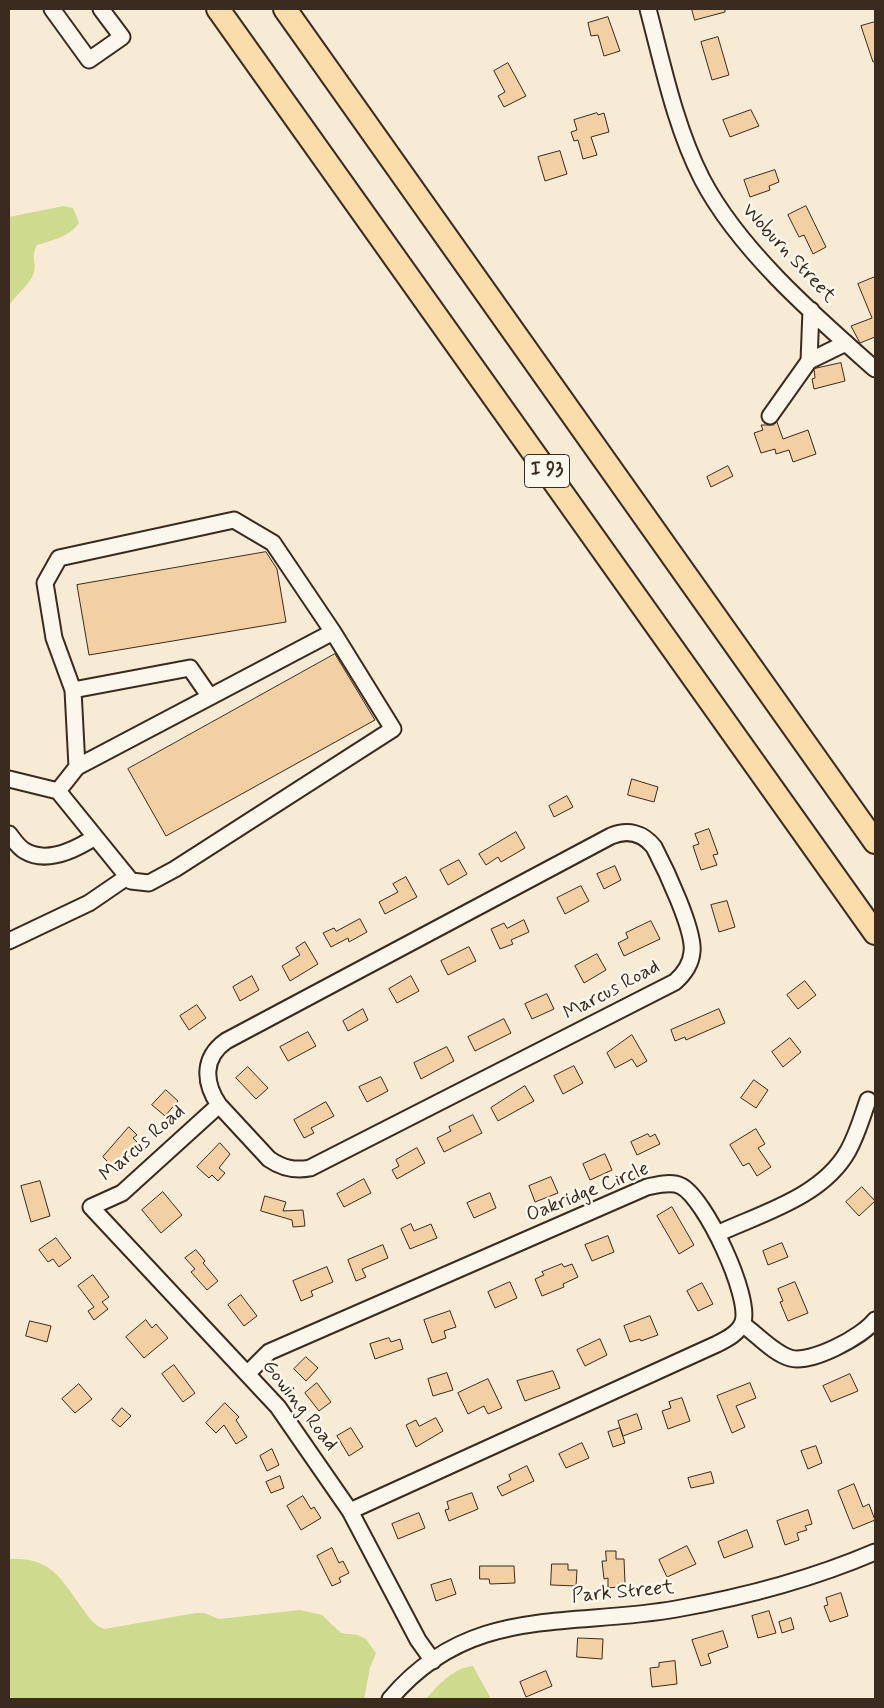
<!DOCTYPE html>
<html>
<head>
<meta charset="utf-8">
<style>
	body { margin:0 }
	#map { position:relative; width:884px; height:1708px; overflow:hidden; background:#f8ebd6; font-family:Mynerve,sans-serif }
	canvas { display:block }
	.frame { position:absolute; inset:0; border:10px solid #3b2a1e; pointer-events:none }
</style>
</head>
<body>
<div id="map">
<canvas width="884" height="1708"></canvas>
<div class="frame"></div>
</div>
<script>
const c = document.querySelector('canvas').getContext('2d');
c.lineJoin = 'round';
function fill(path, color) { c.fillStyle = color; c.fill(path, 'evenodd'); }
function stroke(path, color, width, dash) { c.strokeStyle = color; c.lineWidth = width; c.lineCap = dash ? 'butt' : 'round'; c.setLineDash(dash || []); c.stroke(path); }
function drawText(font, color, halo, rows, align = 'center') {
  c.font = font + ' Mynerve,sans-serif'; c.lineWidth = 5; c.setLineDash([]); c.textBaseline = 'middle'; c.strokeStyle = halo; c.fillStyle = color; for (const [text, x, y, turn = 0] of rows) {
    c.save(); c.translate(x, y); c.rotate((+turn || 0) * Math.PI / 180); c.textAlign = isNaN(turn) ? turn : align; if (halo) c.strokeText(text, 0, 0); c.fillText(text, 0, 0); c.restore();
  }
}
const green = new Path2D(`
	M64,206L73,208L79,223C69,237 53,240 37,245C30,257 38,264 33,275C30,284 14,297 9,306V217Z
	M9,1559C50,1557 60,1577 82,1608C89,1617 93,1625 104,1629L196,1613H204L219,1619L300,1610L322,1615L341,1633L358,1635L366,1639L376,1653L370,1668L364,1699H9Z
	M473,1666L491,1699H426C438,1685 453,1668 473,1666Z`);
const building = new Path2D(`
	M692,9H725V12L695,20Z
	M608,17L620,51L604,56L598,35L591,36L588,23Z
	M875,22V61L873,62L861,26Z
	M718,37L729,75L712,80L701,42Z
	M508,63L526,96L504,107L498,96L505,92L494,71Z
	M751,110L759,126L730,137L723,120Z
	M597,113L598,115L604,113L609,132L591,137L597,155L583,159L578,140L574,141L571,132L577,130L574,120Z
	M560,151L567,174L545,181L538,157Z
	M775,170L779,182L769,186L770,190L750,197L744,180Z
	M806,206L826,247L813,254L804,235L799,237L788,215Z
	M875,277V337L860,343L851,326L872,318L858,284Z
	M841,363L845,381L814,389L812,379L815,378L814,369Z
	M777,422L783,439L808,430L816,454L793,462L789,450L776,454L775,449L761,453L754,433L763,430L761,425H773Z
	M728,466L733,476L711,487L707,477Z
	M266,552L277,569L286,622L89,655L77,585Z
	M335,654L375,720L166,836L128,769Z
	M632,779L658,787L654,802L628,795Z
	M567,796L573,807L554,817L549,806Z
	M709,829L718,854L713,855L717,865L701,870L693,846L699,844L695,834Z
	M516,832L525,848L501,862L498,857L486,865L479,854Z
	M459,860L467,874L448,885L440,870Z
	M615,866L621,880L604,889L597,874Z
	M406,877L417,897L385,914L379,902L398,892L393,884Z
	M581,886L589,901L565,914L557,898Z
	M727,901L735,927L719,932L711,905Z
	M360,919L367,932L349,942L348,938L331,947L323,933L334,928L336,931Z
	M524,920L529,932L511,940L513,944L500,949L491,929L504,923L507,928Z
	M651,921L660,939L624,956L618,943L628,938L626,933Z
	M305,942L318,964L290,981L282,966L300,955L296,948Z
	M469,947L476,961L448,975L441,961Z
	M597,954L606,970L584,983L575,966Z
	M252,976L259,990L240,1001L233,987Z
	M411,976L419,991L397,1003L389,989Z
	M805,981L816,995L798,1009L787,995Z
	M547,994L554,1009L532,1019L525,1004Z
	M197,1005L206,1018L189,1030L180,1016Z
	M363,1009L368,1020L348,1031L343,1021Z
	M719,1009L725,1023L686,1040L685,1037L675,1041L671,1030Z
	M504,1019L511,1033L475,1051L468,1037Z
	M308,1032L316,1046L288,1061L280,1047Z
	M632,1035L647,1061L637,1067L632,1059L615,1068L607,1053Z
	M790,1038L801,1052L783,1067L772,1052Z
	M447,1047L454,1061L421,1079L414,1063Z
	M574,1066L583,1083L563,1094L554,1076Z
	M248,1067L268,1088L256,1099L236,1078Z
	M381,1077L388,1091L367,1102L359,1087Z
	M754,1080L768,1090L756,1108L741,1098Z
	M525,1086L534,1101L498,1121L491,1108Z
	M166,1090L178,1101L165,1116L152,1105Z
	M326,1102L334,1116L311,1128L314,1133L304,1138L294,1120Z
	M473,1115L482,1133L444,1152L437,1138L451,1131L449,1127Z
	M129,1127L137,1135L133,1138L140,1145L123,1163L120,1161L114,1168L103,1157Z
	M756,1129L765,1144L758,1148L771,1167L757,1176L749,1163L743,1166L730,1145Z
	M648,1134L650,1137L655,1134L660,1144L637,1155L631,1142Z
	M220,1143L230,1154L219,1168L225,1173L218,1181L212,1175L209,1178L197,1167Z
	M417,1148L425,1163L397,1179L392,1170L399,1166L396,1160Z
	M605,1154L612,1170L590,1180L583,1164Z
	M551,1177L558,1193L535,1202L529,1186Z
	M364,1179L371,1193L344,1207L337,1194Z
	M40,1181L50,1216L31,1222L21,1186Z
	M862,1187L875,1201L859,1216L846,1202Z
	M163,1192L182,1215L161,1233L142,1210Z
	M490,1193L496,1208L474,1218L467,1203Z
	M265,1196L286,1202L283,1211L303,1210L305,1226L293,1227L292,1220L261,1211Z
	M672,1207L694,1245L679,1254L657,1216Z
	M411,1224L414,1231L431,1224L437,1238L410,1249L401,1229Z
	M608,1236L614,1252L592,1261L585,1245Z
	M56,1238L71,1258L59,1267L53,1259L48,1262L39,1250Z
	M782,1243L788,1257L768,1265L763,1251Z
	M383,1245L388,1258L362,1269L366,1277L356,1281L348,1260Z
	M196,1250L205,1261L203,1263L218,1281L207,1290L191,1272L195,1269L185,1258Z
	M562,1264L564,1267L572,1264L578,1277L563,1284L564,1287L542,1296L535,1279L544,1275L542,1272Z
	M327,1267L333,1282L311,1291L313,1296L301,1301L293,1281Z
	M93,1275L109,1297L102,1302L108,1309L94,1320L88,1311L94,1307L78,1286Z
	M510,1282L517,1298L495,1308L488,1292Z
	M795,1282L808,1313L788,1321L780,1302L783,1301L778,1289Z
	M702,1283L713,1304L698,1311L687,1291Z
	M241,1295L257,1316L244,1326L228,1305Z
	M450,1311L456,1327L444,1331L446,1338L432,1343L424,1320Z
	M650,1316L658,1335L641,1341L640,1339L630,1342L624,1326Z
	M146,1320L152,1328L156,1324L168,1338L144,1358L126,1337Z
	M30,1321L51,1326L47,1342L26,1336Z
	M389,1338L391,1342L400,1339L403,1349L375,1359L370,1344Z
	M600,1339L607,1355L585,1366L577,1350Z
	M306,1357L318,1368L306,1381L294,1369Z
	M174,1365L195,1393L183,1402L162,1374Z
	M553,1371L560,1388L525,1401L517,1381Z
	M447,1373L453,1390L433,1396L428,1379Z
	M850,1374L858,1391L831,1402L823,1386Z
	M488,1379L502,1408L488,1414L484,1406L468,1414L458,1393Z
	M317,1383L331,1402L319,1411L305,1393Z
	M750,1383L756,1398L736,1406L745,1427L732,1433L717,1396Z
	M79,1384L92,1399L75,1413L62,1399Z
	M682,1398L690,1421L668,1429L662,1411L671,1408L669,1402Z
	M225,1403L239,1417L236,1420L247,1437L236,1444L224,1425L216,1433L206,1423Z
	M122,1408L131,1416L120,1427L112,1420Z
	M637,1414L642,1429L623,1436L618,1421Z
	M436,1418L443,1431L416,1447L406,1425L416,1420L419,1426Z
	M351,1428L363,1447L349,1456L337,1436Z
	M620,1428L625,1443L613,1447L608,1432Z
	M582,1443L589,1458L566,1468L559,1454Z
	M816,1446L822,1463L808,1469L801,1451Z
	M272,1449L279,1465L267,1471L260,1456Z
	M527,1466L534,1481L502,1496L497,1487L511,1480L509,1475Z
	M711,1472L714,1483L691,1488L688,1478Z
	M280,1476L284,1488L271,1493L266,1482Z
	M854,1484L863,1507L869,1504L875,1520L853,1529L838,1491Z
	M472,1493L478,1509L449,1521L445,1510L449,1509L447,1502Z
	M303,1496L311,1509L314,1507L321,1518L301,1530L287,1506Z
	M808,1510L812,1524L805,1526L807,1530L797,1533L799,1540L785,1545L777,1521Z
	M419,1513L425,1528L398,1539L392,1524Z
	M747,1530L753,1547L724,1558L718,1542Z
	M687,1546L696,1564L667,1577L659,1560Z
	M332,1548L339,1563L343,1561L349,1573L339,1578L341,1582L332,1586L317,1556Z
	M606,1551H616V1559H624L625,1583L618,1584V1587L608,1588V1578L604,1579L602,1561H606Z
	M552,1564H568V1570H577L576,1586L551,1585Z
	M480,1566H514L515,1583L490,1584L489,1579H480Z
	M451,1579L456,1594L436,1601L431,1585Z
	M841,1593L848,1616L830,1622L824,1606L828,1605L826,1598Z
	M769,1611L776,1633L758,1638L752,1616Z
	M791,1618L794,1629L782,1633L779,1622Z
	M723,1631L728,1647L708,1654L711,1663L701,1666L692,1640Z
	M578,1638L603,1639L602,1659L577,1657Z
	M675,1661L677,1684L652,1687L650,1668L659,1667V1663Z
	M546,1671L552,1686L526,1697L520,1682Z`);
const minor = new Path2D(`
	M52,9L89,60L122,37L101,9
	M648,9C663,66 675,126 702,179C739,250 815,316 875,369
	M809,361L846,343
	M770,416L809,361L811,310
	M333,632L393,729L175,869L149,883L131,881L58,791L77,767Z
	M73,690L54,638L45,583L59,558L234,520L273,543L333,632
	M77,767L73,690L190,668L210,697
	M9,779L58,791
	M9,834C13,839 19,848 25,851C47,864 75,850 95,837
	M9,941L89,903L127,877
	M219,1105C204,1083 202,1058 226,1041L611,836C628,829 643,833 654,847C665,868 695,931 692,952C691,964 684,974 675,982L310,1168C294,1171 282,1168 269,1159L219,1105L122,1193L91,1207L278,1407L350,1511L418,1640L433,1661
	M717,1234C762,1213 822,1197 848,1151C857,1135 862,1117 868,1100
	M742,1324C757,1334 773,1353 790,1358C811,1364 862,1337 875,1320
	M248,1373L269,1352L647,1187C657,1185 671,1181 681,1186C705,1198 751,1296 743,1322C739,1333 727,1339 717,1344L350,1511
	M390,1699C470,1604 568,1628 676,1609C744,1597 812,1579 875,1552`);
const highway = new Path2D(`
	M218,9L875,933
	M285,9L875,842`);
const shields = [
	[547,471,45]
];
const shieldNames = [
	["I 93",547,471]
];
const streetNames = [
	["Woburn Street",788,254,47],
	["Marcus Road",612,991,-28],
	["Marcus Road",143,1144,-41],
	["Oakridge Circle",588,1193,-22],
	["Gowing Road",299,1406,52],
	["Park Street",623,1593,-5]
];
fill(green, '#ceda8e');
fill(building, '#f2d0a3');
stroke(building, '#3b2a1e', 1);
stroke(minor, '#3b2a1e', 19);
stroke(highway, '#3b2a1e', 26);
stroke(minor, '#fbf7ec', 15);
stroke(highway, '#faddab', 22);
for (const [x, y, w] of shields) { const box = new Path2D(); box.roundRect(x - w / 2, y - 16.5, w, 33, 4); c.fillStyle = '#fbf7ec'; c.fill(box); stroke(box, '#3b2a1e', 1); }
drawText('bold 19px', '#3b2a1e', null, shieldNames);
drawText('20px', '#3b2a1e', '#fbf7ec', streetNames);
</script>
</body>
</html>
